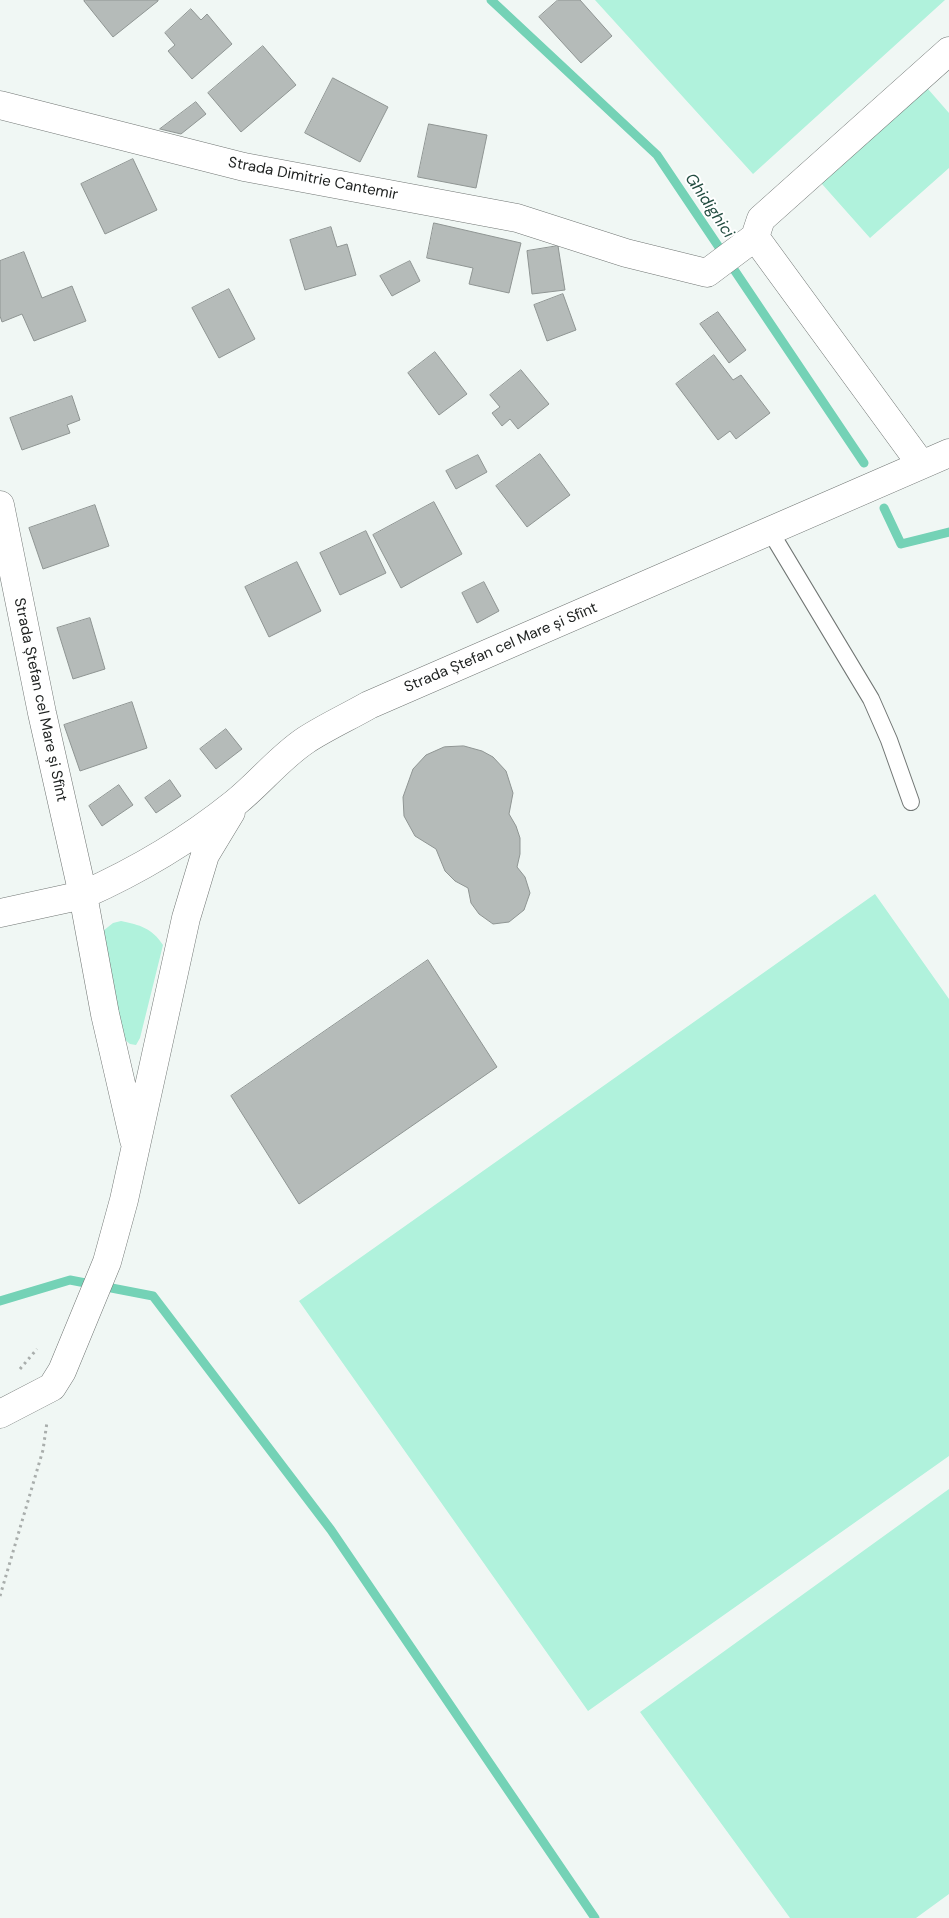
<!DOCTYPE html>
<html>
<head>
<meta charset="utf-8">
<style>
	body { margin:0 }
	canvas { display:block; background:#f0f7f4 }
</style>
</head>
<body>
<canvas width="949" height="1918"></canvas>
<script>
const c = document.querySelector('canvas').getContext('2d');
c.lineJoin = 'round';
function fill(path, color) { c.fillStyle = color; c.fill(path, 'evenodd'); }
function stroke(path, color, width, dash) { c.strokeStyle = color; c.lineWidth = width; c.lineCap = dash ? 'butt' : 'round'; c.setLineDash(dash || []); c.stroke(path); }
function drawText(font, color, halo, rows, align = 'center') {
  c.font = font + ' "DM Sans",sans-serif'; c.lineWidth = 4; c.setLineDash([]); c.textBaseline = 'middle'; c.strokeStyle = halo; c.fillStyle = color; for (const [text, x, y, turn = 0] of rows) {
    c.save(); c.translate(x, y); c.rotate((+turn || 0) * Math.PI / 180); c.textAlign = isNaN(turn) ? turn : align; if (halo) c.strokeText(text, 0, 0); c.fillText(text, 0, 0); c.restore();
  }
}
const green = new Path2D(`
	M595,0H945L753,174Z
	M921,81L949,113V168L870,238L814,175Z
	M875,894L949,999V1456L588,1711L299,1301Z
	M121,921C140,925 152,928 163,945L140,1038L136,1045L130,1044L124,1039L104,945L103,931L113,923Z
	M949,1489V1894L916,1918H790L640,1712Z`);
const stream = new Path2D(`
	M491,0L657,155L864,463
	M884,508L901,544L949,532
	M0,1301L70,1280L153,1296L331,1530L595,1918`);
const building = new Path2D(`
	M86,0H158V1L113,37L84,1Z
	M558,0H580L612,36L581,63L539,17Z
	M191,9L201,20L207,14L232,44L192,79L168,51L175,45L165,33Z
	M263,46L296,85L241,132L208,93Z
	M333,78L388,107L360,162L305,133Z
	M196,102L206,114L181,134L160,129Z
	M429,124L487,135L476,188L418,177Z
	M133,159L157,210L105,234L81,184Z
	M434,223L521,243L509,293L469,284L473,268L427,258Z
	M331,227L337,247L347,244L356,275L305,290L290,240Z
	M558,246L565,290L532,294L527,251Z
	M24,252L42,298L72,286L86,321L34,341L22,314L2,322L0,316V261Z
	M410,261L420,281L392,296L380,276Z
	M229,289L255,339L219,358L192,308Z
	M563,294L576,330L547,341L534,305Z
	M718,312L746,350L729,363L700,324Z
	M435,352L467,394L439,415L408,373Z
	M714,355L733,380L741,375L770,413L736,439L730,431L718,440L676,384Z
	M521,370L549,404L518,429L510,419L502,426L492,413L500,407L490,395Z
	M72,396L80,420L67,425L70,433L22,450L10,418Z
	M540,454L570,495L527,527L496,486Z
	M478,455L487,472L456,489L446,471Z
	M434,502L462,554L401,588L373,535Z
	M95,505L109,546L43,569L29,528Z
	M366,531L386,573L340,595L320,553Z
	M297,562L321,611L269,637L245,587Z
	M484,582L499,611L477,623L462,593Z
	M90,618L105,669L73,679L57,628Z
	M132,702L147,748L80,771L64,725Z
	M226,729L242,749L216,769L200,749Z
	M464,746L482,751L493,757L506,771L513,793L509,814L516,826L520,838V854L517,867L525,877L530,893L524,910L509,922L493,924L479,914L471,903L468,888L455,881L445,871L436,849L415,836L404,816L403,797L413,769L426,755L444,747Z
	M170,780L181,796L156,813L145,798Z
	M119,785L133,805L102,826L89,806Z
	M428,960L497,1067L299,1204L231,1096Z`);
const path = new Path2D(`
	M20,1369L37,1349
	M0,1596L43,1450L47,1422`);
const lane = new Path2D(`
	M770,531L871,699L889,740L911,802`);
const street = new Path2D(`
	M0,105L244,167L517,218L626,253L707,273L755,237L921,464
	M755,237L761,219L949,51
	M0,913L83,895`);
const secondary = new Path2D(`
	M0,505L42,713L83,895L105,1014L134,1140
	M83,895C137,871 189,840 235,803C260,783 279,758 306,740C326,727 348,717 369,705L949,453
	M0,1414L52,1387L62,1371L107,1262L124,1200L186,918L205,855L231,812`);
const streetNames = [
	["Strada Dimitrie Cantemir",313,179,11],
	["Strada Ștefan cel Mare și Sfînt",501,648,-23],
	["Strada Ștefan cel Mare și Sfînt",40,700,78]
];
const waterNames = [
	["Ghidighici",709,206,56]
];
fill(green, '#b0f2dc');
stroke(stream, '#74d2b6', 9);
fill(building, '#b5bbb9');
stroke(building, '#8f9593', 1);
stroke(lane, '#717674', 18);
stroke(street, '#717674', 29);
stroke(secondary, '#717674', 29);
stroke(path, '#a9aeac', 3, [2.5, 4]);
stroke(lane, '#fff', 16);
stroke(street, '#fff', 28);
stroke(secondary, '#fff', 28);
drawText('15px', '#202322', '#fff', streetNames);
drawText('italic 16px', '#234d41', '#fff', waterNames);
</script>
</body>
</html>
